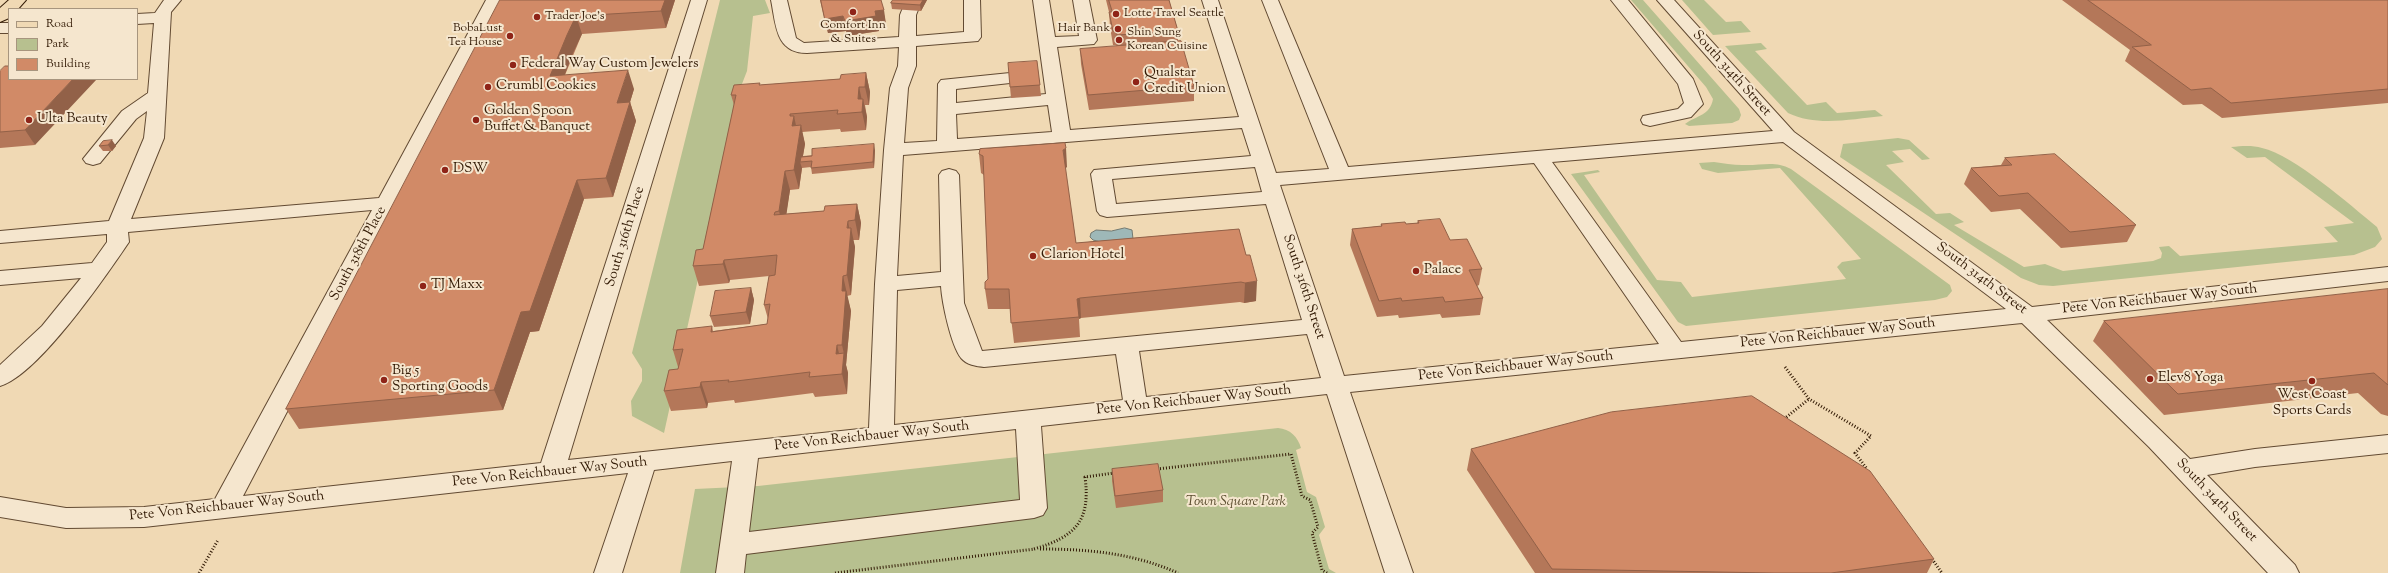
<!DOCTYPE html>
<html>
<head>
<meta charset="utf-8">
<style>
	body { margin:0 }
	#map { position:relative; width:2388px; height:573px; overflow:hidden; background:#f0d9b4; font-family:"Sorts Mill Goudy",serif }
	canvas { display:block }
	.legend { position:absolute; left:8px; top:8px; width:130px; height:72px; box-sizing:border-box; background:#f5e6ce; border:1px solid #a7957e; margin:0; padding:5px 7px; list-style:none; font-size:12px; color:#331b06 }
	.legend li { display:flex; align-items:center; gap:8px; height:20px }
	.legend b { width:20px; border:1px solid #a7957e }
</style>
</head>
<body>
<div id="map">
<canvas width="2388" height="573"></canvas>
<ul class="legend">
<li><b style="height:5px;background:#f0d9b4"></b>Road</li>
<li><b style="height:11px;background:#b7c08f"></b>Park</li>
<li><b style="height:11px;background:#d18a67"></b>Building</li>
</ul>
</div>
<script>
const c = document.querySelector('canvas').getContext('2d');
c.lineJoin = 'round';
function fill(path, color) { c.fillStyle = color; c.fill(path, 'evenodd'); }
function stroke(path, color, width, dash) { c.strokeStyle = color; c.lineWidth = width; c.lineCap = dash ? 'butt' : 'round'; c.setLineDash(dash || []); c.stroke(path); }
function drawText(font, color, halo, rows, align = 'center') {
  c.font = font + ' "Sorts Mill Goudy",serif'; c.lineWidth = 4; c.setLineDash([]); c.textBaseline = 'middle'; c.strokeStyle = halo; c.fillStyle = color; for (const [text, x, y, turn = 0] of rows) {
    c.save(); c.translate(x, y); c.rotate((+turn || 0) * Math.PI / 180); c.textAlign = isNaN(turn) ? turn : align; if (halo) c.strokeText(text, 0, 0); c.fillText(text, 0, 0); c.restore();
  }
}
const green = new Path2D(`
	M720,0H765L770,13L753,16L747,71L740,89L664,433L632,416L631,401L642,381V369L632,353Z
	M1631,0H1643L1739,109L1741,115L1739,120L1732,123L1689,126L1685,124C1697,115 1710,116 1713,99L1706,87Z
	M1682,0H1704L1726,22L1741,21L1751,32L1713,35Z
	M1761,43L1767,49L1755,51L1807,105L1826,102L1837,113L1875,110L1883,116C1851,119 1817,127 1788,113L1725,46Z
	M1898,138L1909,140L1930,159L1922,160L1910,149L1892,151L1904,162L1886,165L1936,214L1950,213L1964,222L1954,225L2024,267L2045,264L2063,271L2153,261L2161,258L2162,253L2159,247L2169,246L2180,256L2338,242L2324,227L2354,223L2265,157L2247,158L2231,147C2242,146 2252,145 2262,148C2294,155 2350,205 2377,227L2382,239L2375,247L2354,255L2053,286L2039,285L2021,278L1840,157L1843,144Z
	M1714,162C1723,163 1733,165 1742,165C1761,166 1774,160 1791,169L1950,285L1952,291L1947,297L1935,300L1686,326L1678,322L1571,174L1598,170L1600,172L1584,175L1657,280L1681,282L1692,297L1846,279L1837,267L1842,262L1861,259L1780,168L1718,173L1702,169L1699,163Z
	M1278,428C1290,429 1298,437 1301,448L1296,450L1307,492L1316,497L1325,527L1319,535L1329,569L1336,573H680L695,489L758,486Z`);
const water = new Path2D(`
	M1125,228L1132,230L1133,239L1101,242L1093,240L1090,237L1091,233L1096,230L1111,231Z`);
const path = new Path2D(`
	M1785,367L1809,399L1871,436L1855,453L1867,469
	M1784,419L1809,399
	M1157,469L1291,454L1302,496L1310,500L1318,527L1312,533L1322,570L1327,573
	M1034,549C1075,537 1091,521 1085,477L1114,473
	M1040,549C1088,549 1133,553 1178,573
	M1932,559L1942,573
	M199,573L218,540
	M835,573L1035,549`);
const minor = new Path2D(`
	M164,0H181L171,12L164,138L131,219L379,198L486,0H502L243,496L541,463L691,0H707L568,460L869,428L875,284L884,150L890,88L898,66L899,47L807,53C775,53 776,24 771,0H787L796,38L804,43L899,37L900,15L906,0H922L916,15V36L964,32V0H980L981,37L978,41L916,46V66L908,88L904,143L937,141L938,84L941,80L1010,73L1016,74L1019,78L1016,82L1010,83L956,89V103L1046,94L1033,0H1049L1055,37L1079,36L1073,0H1089L1097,40L1094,44L1057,47L1070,130L1239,117L1202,0H1218L1276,173L1329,169L1262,0H1278L1348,167L1773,131L1657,0H1674L1794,132L2032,307L2388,267V281L2047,320L2190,459L2255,449L2388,435V453L2255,467L2207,475L2295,565L2299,573H2268L2149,447L2022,323L1350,392L1413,573H1385L1327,394L1041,426L1047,508L1043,515L1034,518L746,554L744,573H716L732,461L654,470L622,573H594L628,473L144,527L66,528L0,517V497L66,508L144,507L215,499L372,210L128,232L129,242C106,276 38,375 0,386V365L42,326L81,278L0,285V271L92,263L107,242V234L0,243V231L109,221L144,138L147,111L136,119L100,163L93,165L86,163L83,159L122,111L148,93L154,23L137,24V14L155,13ZM1048,105L1052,132L957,139L956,114ZM1242,128L1251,156L1094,170L1091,174L1097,211L1100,215L1107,217L1266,204L1302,320L982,351L964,303L959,175L956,171L949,169L942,171L939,175L941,272L897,276L903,155ZM1783,142L2006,309L1681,342L1552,162ZM1534,163L1659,344L1344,376L1280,185ZM1255,167L1262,192L1116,204L1112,179ZM941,286C942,303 951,345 961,358C967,365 976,366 984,367L1116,354L1123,400L894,425L897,290ZM1307,334L1321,378L1146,397L1139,351ZM1016,429L1020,500L749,532L758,458Z
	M1611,0H1628L1693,79L1703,104L1691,117L1650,126L1643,124L1641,120L1643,116L1678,109L1684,103L1678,84Z
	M0,23H9V33H0Z`);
const major = new Path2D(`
	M9,0H26L18,9H9V18L0,22V8Z`);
const wall = new Path2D(`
	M500,0H675L666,28L582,34L565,75L634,89L630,102L636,121L613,197L584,199L539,331L530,332L503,410L299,429L286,409Z
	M820,0H881L886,24L878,26L879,31L847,36L846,31L828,33Z
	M893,0H927L921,11L892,9L891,3Z
	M1106,0H1169L1178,31V41L1194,86V101L1089,110L1081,64L1080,49L1117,46L1116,45H1113L1110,27L1109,12Z
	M2062,0H2388V103L2222,118L2202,104L2183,105L2125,61L2130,50Z
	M1037,61L1041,96L1011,98L1010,87Z
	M0,71L35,145L0,148Z
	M866,73L870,92L869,105H865L867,117L866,130L841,132L840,129L802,132L805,144L803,156L875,150L874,168L812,174L811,167L802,168L799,189L790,190L786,214L824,211L857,204L861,223L859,240H853L855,247L851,295L847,296L851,311L846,365L848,373L847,394L815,397L813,393L735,403L734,400L708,403L707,408L671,411L664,391L678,369V367L673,350L712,326L713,331L767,324L768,319L764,305L769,276L730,280L729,283L699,286L693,266L703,249L734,105L731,95L760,85L840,79Z
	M103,141L116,146L112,151H103L99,146Z
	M979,154L1067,167L1065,168L1076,243L1239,229L1256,301L1244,303L1240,302L1081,318L1079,319L1080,337L1014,343L1010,309H988L985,289L988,279L984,175L981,173Z
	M2005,158L2136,225L2127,242L2061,248L2020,209L1991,212L1964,184L1971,168L2001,165Z
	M1418,221L1450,240L1482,269L1479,285L1477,286L1483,298L1480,315L1442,318L1440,314L1399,318L1398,315L1377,317L1350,245L1352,229L1381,226V224H1406L1417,223Z
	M751,288L754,300L750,324L714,327L710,316Z
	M2388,289V416L2381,414L2358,393L2164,415L2093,341L2104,321Z
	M1471,449L1934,559L1927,573H1535L1467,470Z
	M1112,469L1163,490V502L1116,508L1112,481Z`);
const shadedWall = new Path2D(`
	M665,0H675L666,28L661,11Z
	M923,0H927L921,11L920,5Z
	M884,10L886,24L878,26L879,31L847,36L845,21L875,11Z
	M576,16L582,34L573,53L557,95L550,76L567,35Z
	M843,16L846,31L828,33L825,19Z
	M628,70L634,89L624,122L617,103Z
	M866,73L870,92L869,105L865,87Z
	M73,79H97L35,145L25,130Z
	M859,87L863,105V99L867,117L866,130L862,112L858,99Z
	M630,102L636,121L613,197L606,178Z
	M790,114L792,123L794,116L798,135L796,145L790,116Z
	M801,125L805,144L802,161L800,162L802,168L799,189L794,170Z
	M112,140L116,146L112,151L108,145Z
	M874,144L875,150L874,168L873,162Z
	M1066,148L1067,167L1064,169L1063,150Z
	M785,171L790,190L784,231L779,211Z
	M577,180L584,199L539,331L530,332L503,410L494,390L521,312Z
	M857,204L861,223L859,240L855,220Z
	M848,221L850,233L851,228L855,247L851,295L847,275Z
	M724,260L730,280L729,283L723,264Z
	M843,276L851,311L846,365L848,373L847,394L842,374L844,354L842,345V291Z
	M1257,281L1256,301L1244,303L1245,283Z
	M751,288L754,300L750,324L746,312Z
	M1080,298L1081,318L1079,319L1077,299Z
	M837,345L842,366L841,374L836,354Z
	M701,382L708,403L707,408L700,387Z`);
const building = new Path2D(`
	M500,0H665L661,11L576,16L567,35L550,76L628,70L617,103L630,102L606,178L577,180L530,311L521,312L494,390L286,409Z
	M821,0H881L884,10L875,11L876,16L845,21L843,16L825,19Z
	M893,0H923L920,5L891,3Z
	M1109,0H1169L1178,31L1117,35L1116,30L1113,31L1109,12H1112Z
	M2088,0H2388V89L2231,103L2211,88L2191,90L2132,47L2151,45Z
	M1181,41L1194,86L1088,95L1080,49Z
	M1037,61L1040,85L1010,87L1008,63Z
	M5,66H9V79H73L25,130L0,132V71Z
	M866,73L865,87H859L858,99H863L862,112L837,114L838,110L790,114V116H794L792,126L801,125L794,170L785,171L779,211L775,212L774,215L824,211L825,206L857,204L855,220L848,221L847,228H851L847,275L843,276L842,291H846L842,345H837L836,354L844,353L842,374L809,377L810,372L728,382L729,380L701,382L700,387L664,391L669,370L678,369L683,349L673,350L677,330L712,326L711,332L767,324L770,304L764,305L769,276L775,275L777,255L724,260L723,264L693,266L696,250L703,249L736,95H731L734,85L760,83L759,85L840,79L841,75Z
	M112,140L108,145L99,146L103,141Z
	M1065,143L1066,148L1063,150L1076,243L1239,229L1246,255H1250L1257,281L1245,283L1241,282L1080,298L1077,299L1079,317L1011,323L1009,289H985V282L988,279L983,156L979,154L980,149Z
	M874,144L873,162L811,168L812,161L800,162L801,157L812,156V149Z
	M2055,154L2136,225L2070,232L2028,193L1999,196L1971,168L2012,165L2005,158Z
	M1440,219L1450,240L1467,239L1482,269L1469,270L1483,298L1445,302L1443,297L1402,301L1401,298L1379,301L1352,229L1382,226L1381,224L1405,222L1406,224L1419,223L1418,221Z
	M751,288L746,312L710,316L715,291Z
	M2388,289V385L2374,373L2178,394L2104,321Z
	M1752,396L1870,471L1934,559L1831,573H1774L1552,569L1471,449L1611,412Z
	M1158,464L1163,490L1115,496L1112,469Z`);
const markers = [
	[853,12,4,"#8f2418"],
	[1116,14,4,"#8f2418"],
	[537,17,4,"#8f2418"],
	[1118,29,4,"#8f2418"],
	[510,36,4,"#8f2418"],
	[1119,40,4,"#8f2418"],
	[513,65,4,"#8f2418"],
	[1136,82,4,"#8f2418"],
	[488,87,4,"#8f2418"],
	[29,120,4,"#8f2418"],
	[476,120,4,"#8f2418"],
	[445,170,4,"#8f2418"],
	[1033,256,4,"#8f2418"],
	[1416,271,4,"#8f2418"],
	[423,286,4,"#8f2418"],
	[2150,379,4,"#8f2418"],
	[384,380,4,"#8f2418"],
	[2312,381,4,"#8f2418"]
];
const farPoinames = [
	["Lotte Travel Seattle",1124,14],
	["Trader Joe's",545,17],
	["Comfort Inn",853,26,"center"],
	["& Suites",853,40,"center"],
	["BobaLust",502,29,"right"],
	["Tea House",502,43,"right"],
	["Hair Bank",1110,29,"right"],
	["Shin Sung",1127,33],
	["Korean Cuisine",1127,47]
];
const poiNames = [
	["Federal Way Custom Jewelers",521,65],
	["Qualstar",1144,74],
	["Credit Union",1144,90],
	["Crumbl Cookies",496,87],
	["Golden Spoon",484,112],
	["Buffet & Banquet",484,128],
	["Ulta Beauty",37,120],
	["DSW",453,170],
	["Clarion Hotel",1041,256],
	["Palace",1424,271],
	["TJ Maxx",431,286],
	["Big 5",392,372],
	["Sporting Goods",392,388],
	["Elev8 Yoga",2158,379],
	["West Coast",2312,396,"center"],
	["Sports Cards",2312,412,"center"]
];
const streetNames = [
	["South 314th Street",1731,74,48],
	["South 316th Place",626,237,-73],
	["South 318th Place",359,254,-62],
	["South 314th Street",1981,279,37],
	["South 316th Street",1303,287,72],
	["Pete Von Reichbauer Way South",2160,300,-6],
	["Pete Von Reichbauer Way South",1838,334,-6],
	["Pete Von Reichbauer Way South",1516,367,-6],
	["Pete Von Reichbauer Way South",1194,401,-6],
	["Pete Von Reichbauer Way South",872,437,-6],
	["Pete Von Reichbauer Way South",550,473,-6],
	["South 314th Street",2216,501,46],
	["Pete Von Reichbauer Way South",227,507,-6]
];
const parkNames = [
	["Town Square Park",1236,503]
];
fill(green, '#b7c08f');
fill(water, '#9eb8b8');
stroke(water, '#737971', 1);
stroke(minor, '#624a32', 2);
stroke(major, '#331b06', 2);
stroke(path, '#331b06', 3, [1, 2]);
fill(minor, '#f5e6ce');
fill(major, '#f0d9b4');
fill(wall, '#b47759');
fill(shadedWall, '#926148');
fill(building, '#d18a67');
stroke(building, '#926148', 1);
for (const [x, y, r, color] of markers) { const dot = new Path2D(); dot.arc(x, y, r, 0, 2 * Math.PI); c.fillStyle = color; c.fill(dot); stroke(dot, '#f5e6ce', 1.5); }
drawText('12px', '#331b06', '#f5e6ce', farPoinames, 'left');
drawText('14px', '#331b06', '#f5e6ce', poiNames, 'left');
drawText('14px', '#331b06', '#f5e6ce', streetNames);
drawText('italic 14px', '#5b4d2f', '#f5e6ce', parkNames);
</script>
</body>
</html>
